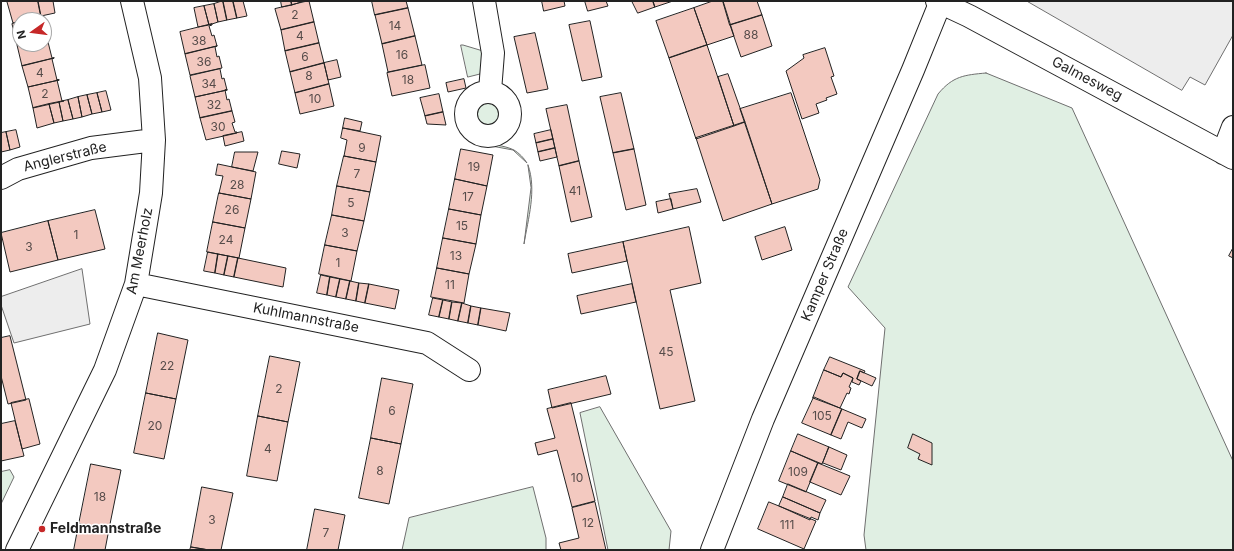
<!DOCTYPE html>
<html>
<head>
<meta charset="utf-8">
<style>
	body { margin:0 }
	#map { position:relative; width:1234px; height:551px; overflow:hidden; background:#fff; font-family:Inter,sans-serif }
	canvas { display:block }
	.frame { position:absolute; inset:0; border:2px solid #222; pointer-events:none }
	.north { position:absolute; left:12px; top:12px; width:40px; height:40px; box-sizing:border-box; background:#fff; border:1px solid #a7a7a7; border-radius:50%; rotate:256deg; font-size:11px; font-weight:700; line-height:16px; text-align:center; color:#222 }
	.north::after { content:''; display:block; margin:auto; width:14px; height:18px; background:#c62828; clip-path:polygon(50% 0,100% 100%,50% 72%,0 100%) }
</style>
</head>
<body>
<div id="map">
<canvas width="1234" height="551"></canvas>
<div class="frame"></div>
<div class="north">N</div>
</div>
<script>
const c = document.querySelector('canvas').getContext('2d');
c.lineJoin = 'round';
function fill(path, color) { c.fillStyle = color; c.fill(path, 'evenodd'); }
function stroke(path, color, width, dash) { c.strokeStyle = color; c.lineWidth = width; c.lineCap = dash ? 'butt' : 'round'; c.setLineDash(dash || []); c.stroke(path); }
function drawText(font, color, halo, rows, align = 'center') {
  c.font = font + ' Inter,sans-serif'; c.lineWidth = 3; c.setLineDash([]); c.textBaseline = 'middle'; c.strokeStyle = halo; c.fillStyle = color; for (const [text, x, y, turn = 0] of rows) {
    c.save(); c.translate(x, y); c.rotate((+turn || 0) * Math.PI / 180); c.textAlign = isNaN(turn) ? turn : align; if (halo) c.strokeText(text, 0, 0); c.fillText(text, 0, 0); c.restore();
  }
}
const green = new Path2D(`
	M461,45H463L483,51L482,70L480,74L468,77Z
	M986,73L1072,108L1233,461V550H866L864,535L885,328L848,287L938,94C953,76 964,75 986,73Z
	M474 115a14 14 0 1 1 28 0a14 14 0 1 1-28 0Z
	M458,120H459C467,150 493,140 514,150C519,153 524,158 527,163L513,150L481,144L470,140L463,134Z
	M528,165C537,190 528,219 524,244L531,188Z
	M600,407L671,531L669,550H608L580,413Z
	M10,470L14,477L1,504V472Z
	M533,487L546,538V550H402L409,518Z`);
const parking = new Path2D(`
	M1027,1H1233V35L1205,85L1190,77L1182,90Z
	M82,269L90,324L14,343L1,305V297Z`);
const building = new Path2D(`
	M12,1H38L41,16H43L26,20H20V21L13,23L7,2Z
	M38,1H53L55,13L41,16Z
	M223,1H233L237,18L227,20Z
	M223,1L227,20L218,22L214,4Z
	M233,1H243L247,16L237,18Z
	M281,1H291L292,5L282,7Z
	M291,1H301V2L292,5Z
	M309,1L314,22L281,30L275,9Z
	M372,1H406L408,8L375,15Z
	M542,1H564L565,6L544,11Z
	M585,1H606L608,6L588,11Z
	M632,1H653L655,7L638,13Z
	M653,1H673L655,7Z
	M713,1H723L734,36L707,45L694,8Z
	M723,1H757L762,15L730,25Z
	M214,4L218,22L209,25L204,6Z
	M204,6L209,25L198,27L194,8Z
	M408,8L415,36L382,44L375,15Z
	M694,8L707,45L669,58L656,21Z
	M762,15L772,46L741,57L730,25Z
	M42,16V20H26L43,16Z
	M20,21V44L17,45L12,24Z
	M590,21L602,77L582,81L569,25Z
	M314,22L319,43L285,51L281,30Z
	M212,24V25L209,26L212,36L214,35L217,46L185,54L180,32Z
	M44,27L46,37H49L44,38Z
	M535,33L548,89L527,93L514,37Z
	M415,36L422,65L388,72L382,44Z
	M49,37L47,38L52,58H54L22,66L17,45L44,44V38Z
	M319,43L324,63L290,72L285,51Z
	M707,45L734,126L696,139L669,58Z
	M217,46L215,47L217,57L219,56L222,68L190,75L185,54Z
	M825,48L834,76L831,77L837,94L826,98L827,100L816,104L819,113L802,119L786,71L804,58L803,55Z
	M54,58L52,59L57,80H59L28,87L22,66Z
	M337,60L341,77L328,80L324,63Z
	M324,63L329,84L295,93L290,72Z
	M425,65L430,88L392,96L387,73Z
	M220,69L222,79L224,78L227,90L195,97L190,76Z
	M728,74L745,122L734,126L718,77Z
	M464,79L466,88L448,92L446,83Z
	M57,80L62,101H64L33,108L28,87L59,80Z
	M329,84L334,106L300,114L295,93Z
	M225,90L227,100L229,99L232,111L200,118L195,97L227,90Z
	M106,91L111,110L102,112L97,93Z
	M97,93L102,112L92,114L87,95Z
	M621,93L634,149L613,153L600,97Z
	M791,93L820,180L818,189L772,204L740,109Z
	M439,94L443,112L425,116L420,98Z
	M87,95L92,114L82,117L78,97Z
	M78,97L82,117L73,119L68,100Z
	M68,100L73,119L63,121L59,102Z
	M59,102L63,121L54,123L49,104Z
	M49,104L54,123L37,128L33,108Z
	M567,105L579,161L559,166L546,109Z
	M232,111L235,122L232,123L235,132H237V133L206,140L200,118Z
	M443,112L446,125L427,124L425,116Z
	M345,118L362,122L360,131L343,128Z
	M745,122L772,204L723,221L696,138Z
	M343,128L381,136L376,162L344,156L347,140L341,138Z
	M16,130L20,147L10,150L6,132Z
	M551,130L553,139L536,143L534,134Z
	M6,132L10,150L1,152V133Z
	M242,132L244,141L225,146L223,136Z
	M553,139L555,148L538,152L536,143Z
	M555,148L557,157L540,161L538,152Z
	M461,149L493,155L487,186L455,179Z
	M634,149L646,205L626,210L613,153Z
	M282,151L300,154L297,168L279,164Z
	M235,152H258L253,171L232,167Z
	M344,156L376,162L370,192L337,186Z
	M579,161L592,217L571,222L559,166Z
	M218,164L256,172L251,199L219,193L223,176L216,175Z
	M455,179L487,186L481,215L449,209Z
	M337,186L370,192L364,221L332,215Z
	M697,189L701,202L673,209L669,194Z
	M219,193L251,199L245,228L213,222Z
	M671,199L673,209L658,213L656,202Z
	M449,209L481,215L476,244L443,238Z
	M95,210L105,249L58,260L48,221Z
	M332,215L364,221L357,251L325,245Z
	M48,221L58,260L10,272L1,233Z
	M213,222L245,228L239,258L207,252Z
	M689,227L701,283L670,290L695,401L660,409L623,242Z
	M785,227L792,250L762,260L755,237Z
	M443,238L476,244L469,274L437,268Z
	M623,242L627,261L572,273L568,254Z
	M325,245L357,251L351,281L319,274Z
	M1233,248V258L1229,256Z
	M208,252L218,254L215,273L204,271Z
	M218,254L228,256L224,275L215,273Z
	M228,256L238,258L234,277L224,275Z
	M238,258L286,268L283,287L234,277Z
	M437,268L469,274L464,303L431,297Z
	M321,275L330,277L327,295L317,293Z
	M330,277L340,279L336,297L327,295Z
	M340,279L350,281L346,299L336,297Z
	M350,281L359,283L356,301L346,299Z
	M359,283L369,284L365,303L356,301Z
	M369,284L399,290L395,309L365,303Z
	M632,284L636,302L581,314L577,296Z
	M433,298L443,300L439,317L429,315Z
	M443,300L452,302L449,319L439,317Z
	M452,302L462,303L458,321L449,319Z
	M462,303L471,306L468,323L458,321Z
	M471,306L481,308L478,325L468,323Z
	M481,308L510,313L506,331L478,325Z
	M158,333L188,340L176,399L146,393Z
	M10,336L26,400L8,404L1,376V338Z
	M270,356L300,362L288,422L258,416Z
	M830,357L865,371L864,373L860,371L857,379L861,381L859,385L852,382L853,378L843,373L841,377L824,370Z
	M824,370L841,377L843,373L853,378L849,387L851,388L849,394L847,393L840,408L813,398Z
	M860,371L876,378L872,386L857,379Z
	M606,376L611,394L552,408L548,390Z
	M382,378L413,384L401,444L371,438Z
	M146,393L176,399L164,459L134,453Z
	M814,397L842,409L831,435L802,423Z
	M29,399L40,444L22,449L11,403Z
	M571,403L595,501L572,507L557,450L538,455L535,443L555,438L547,409Z
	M842,409L866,419L862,428L848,422L841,439L831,435Z
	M258,416L288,422L277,481L247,476Z
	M15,421L24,456L1,461V424Z
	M798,434L829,447L822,464L791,451Z
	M913,434L932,443V465L918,459L920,454L908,448Z
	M371,438L401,444L389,504L359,498Z
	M829,447L847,455L841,470L823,463Z
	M791,451L818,463L806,492L779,481Z
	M818,463L850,476L841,495L810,482Z
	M91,464L121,470L109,529L79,524Z
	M788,484L826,500L820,513L783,497Z
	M202,487L233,493L221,550H209L191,547Z
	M783,497L820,513L818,520L811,517L810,520L779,506Z
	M595,502L606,550H561L559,543L579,538L572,508Z
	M769,502L816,521L804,549L758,529Z
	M315,509L345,515L338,550H307Z
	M79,524L109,529L105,550H74Z
	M191,547L209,550H190Z`);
const minor = new Path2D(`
	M484,1L493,53L490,91
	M937,1L969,16L1233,158
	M466 114a22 22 0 1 1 44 0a22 22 0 1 1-44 0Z
	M1223,153L1233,127
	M1,178L18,169L91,148L154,140
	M136,284L427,343L469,370
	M17,550L105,370L136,284L151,193L154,140L150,78L132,1`);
const major = new Path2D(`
	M712,550L763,419L913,70L941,1`);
const markers = [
	[42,529,4,"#c62828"]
];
const numberNames = [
	["2",295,15],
	["14",395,26],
	["88",751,35],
	["4",300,36],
	["38",199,41],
	["16",402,55],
	["6",305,57],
	["36",204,62],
	["4",40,73],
	["8",309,76],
	["18",408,80],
	["34",209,84],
	["2",45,94],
	["10",315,99],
	["32",214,105],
	["30",218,127],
	["9",362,148],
	["19",474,167],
	["7",357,174],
	["28",237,185],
	["41",575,191],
	["17",468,197],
	["5",351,203],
	["26",232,210],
	["15",462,226],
	["3",345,233],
	["1",76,235],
	["24",226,240],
	["3",29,247],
	["13",456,256],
	["1",338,263],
	["11",450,285],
	["45",666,352],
	["22",167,366],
	["2",279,389],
	["6",392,411],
	["105",822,416],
	["20",155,426],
	["4",268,449],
	["8",380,471],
	["109",798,472],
	["10",577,478],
	["18",100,497],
	["3",212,520],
	["12",588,523],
	["111",787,525],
	["7",326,533]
];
const streetNames = [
	["Galmesweg",1087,79,28],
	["Anglerstraße",65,157,-14],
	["Am Meerholz",140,251,-79],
	["Kamper Straße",825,275,-67],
	["Kuhlmannstraße",306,318,11]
];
const poiNames = [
	["Feldmannstraße",50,529]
];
fill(green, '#e0efe3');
stroke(green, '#6f6f6f', 1);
fill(parking, '#ededed');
stroke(parking, '#6f6f6f', 1);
fill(building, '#f3c9c0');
stroke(building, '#222', 1);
stroke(minor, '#222', 24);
stroke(major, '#222', 24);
stroke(minor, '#fff', 22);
stroke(major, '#fff', 22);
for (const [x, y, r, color] of markers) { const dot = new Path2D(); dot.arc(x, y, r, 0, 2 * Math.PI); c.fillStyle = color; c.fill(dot); stroke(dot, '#fff', 1.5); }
drawText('12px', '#564c4a', null, numberNames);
drawText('14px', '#222', '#fff', streetNames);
drawText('bold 14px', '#222', '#fff', poiNames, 'left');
</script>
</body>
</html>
